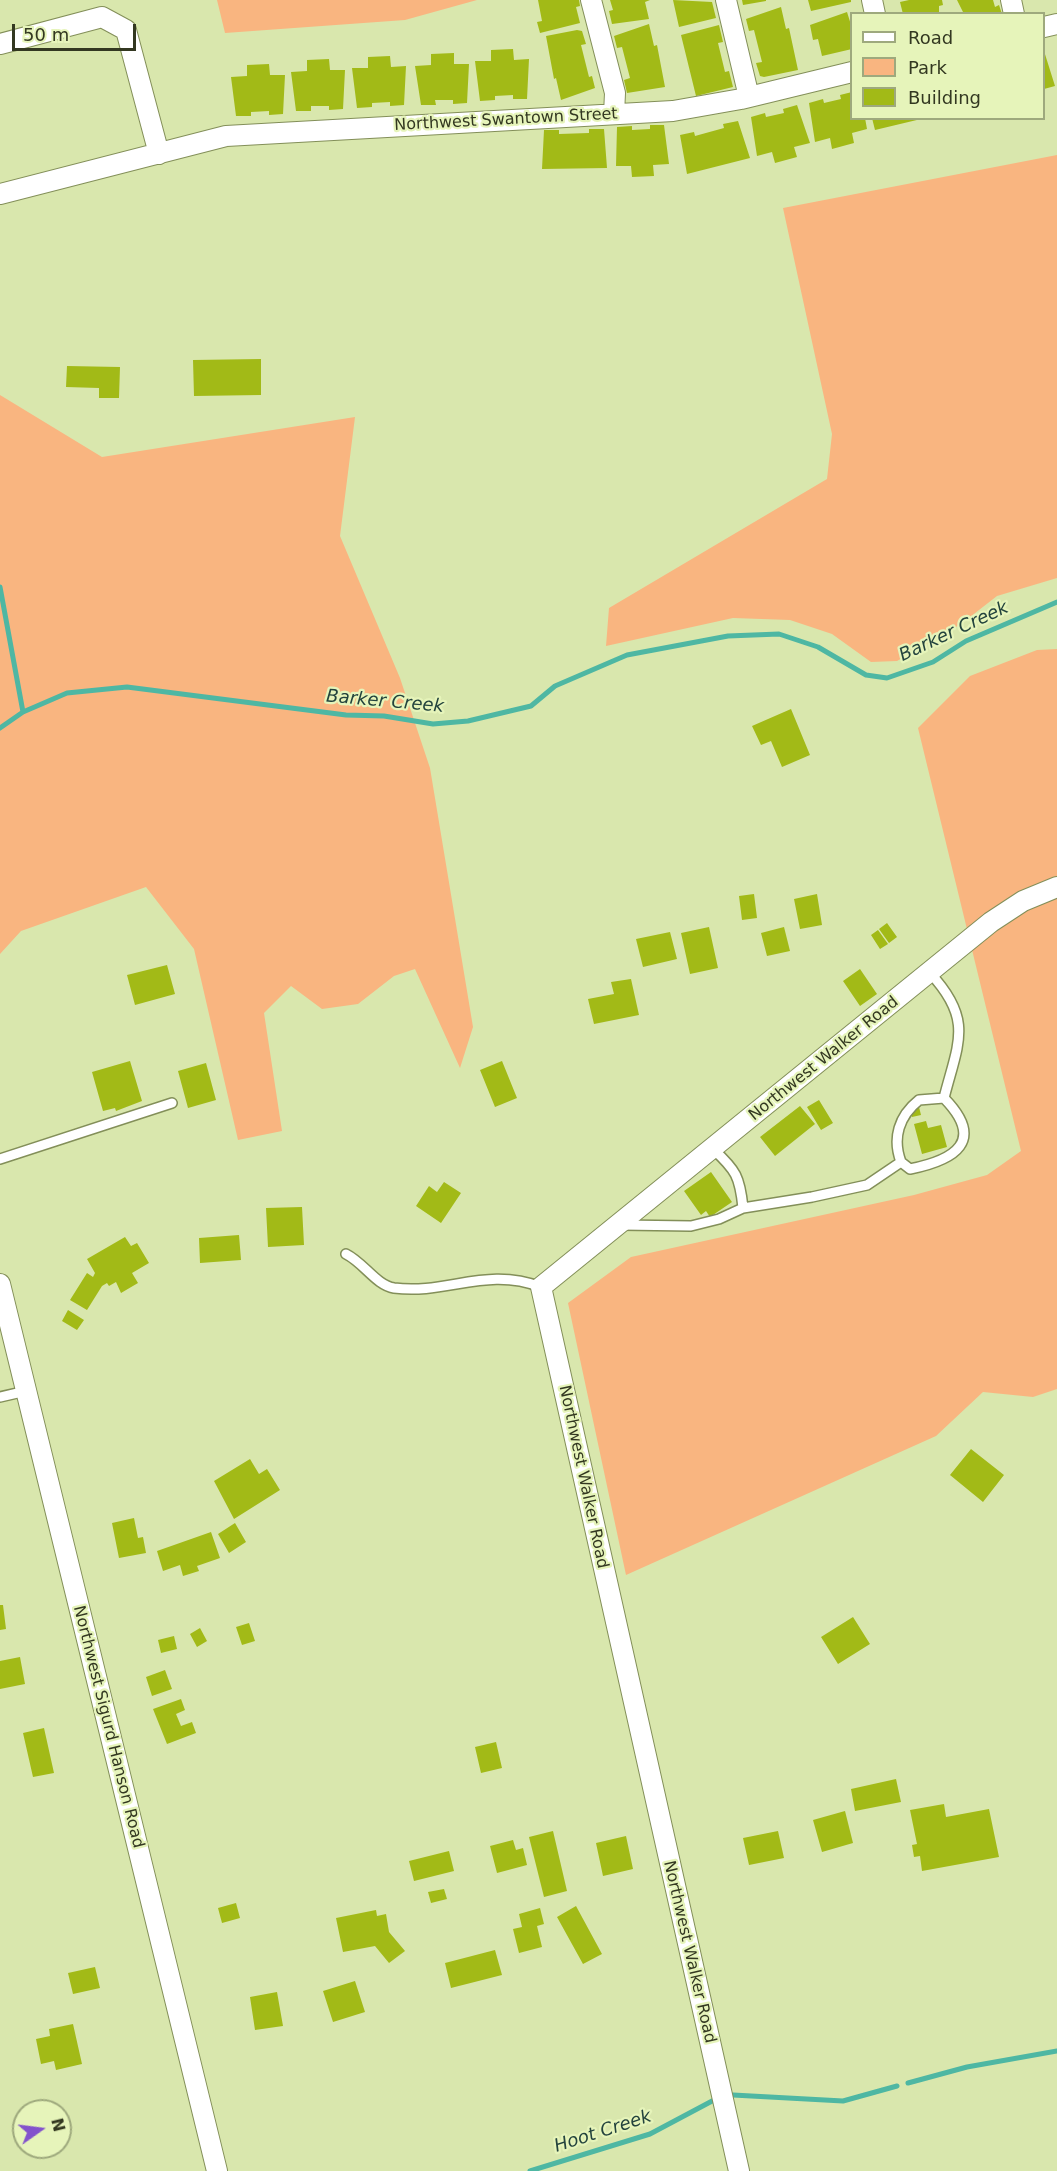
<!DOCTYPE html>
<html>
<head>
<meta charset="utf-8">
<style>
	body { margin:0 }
	#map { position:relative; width:1057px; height:2171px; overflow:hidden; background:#d9e7ad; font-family:"DejaVu Sans",sans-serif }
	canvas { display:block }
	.legend { position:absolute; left:850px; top:12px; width:195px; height:108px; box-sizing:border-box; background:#e6f4ba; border:2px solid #9ea97d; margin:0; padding:8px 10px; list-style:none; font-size:18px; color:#333821 }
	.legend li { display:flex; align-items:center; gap:12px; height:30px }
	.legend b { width:30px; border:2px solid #9ea97d }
	.north { position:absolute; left:12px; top:2099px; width:60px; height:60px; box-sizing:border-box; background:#e6f4ba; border:2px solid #9ea97d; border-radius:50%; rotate:76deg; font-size:16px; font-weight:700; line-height:24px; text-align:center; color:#333821 }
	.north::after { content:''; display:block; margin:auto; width:21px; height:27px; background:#8353cc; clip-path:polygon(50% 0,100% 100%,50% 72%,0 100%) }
	.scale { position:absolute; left:12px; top:24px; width:124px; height:27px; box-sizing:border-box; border:3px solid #333821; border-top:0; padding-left:8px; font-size:18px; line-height:21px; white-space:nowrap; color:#333821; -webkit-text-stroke:4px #e6f4ba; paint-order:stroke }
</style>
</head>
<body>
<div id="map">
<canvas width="1057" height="2171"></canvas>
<ul class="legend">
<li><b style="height:8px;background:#fff"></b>Road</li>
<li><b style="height:16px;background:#f9b580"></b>Park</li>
<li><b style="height:16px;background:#a2ba17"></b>Building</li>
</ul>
<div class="north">N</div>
<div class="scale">50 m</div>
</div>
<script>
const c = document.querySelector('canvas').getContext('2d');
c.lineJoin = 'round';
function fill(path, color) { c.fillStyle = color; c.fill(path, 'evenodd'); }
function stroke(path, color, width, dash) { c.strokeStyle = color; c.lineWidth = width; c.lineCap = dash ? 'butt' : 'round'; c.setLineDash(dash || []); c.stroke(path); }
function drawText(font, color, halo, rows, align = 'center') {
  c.font = font + ' "DejaVu Sans",sans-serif'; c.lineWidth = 4.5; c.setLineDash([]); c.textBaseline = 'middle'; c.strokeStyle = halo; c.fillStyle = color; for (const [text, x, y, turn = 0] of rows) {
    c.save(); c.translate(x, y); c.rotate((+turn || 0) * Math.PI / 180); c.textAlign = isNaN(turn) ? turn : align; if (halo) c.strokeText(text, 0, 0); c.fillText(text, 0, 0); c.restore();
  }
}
const green = new Path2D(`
	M217,0H477L405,20L225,33Z
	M1057,155V578L997,596L961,624L897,661L871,662L832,634L790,620L733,618L606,646L609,608L827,479L832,434L783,208Z
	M0,395L102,457L355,417L340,536L400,678L430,768L473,1027L460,1068L415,969L394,976L358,1004L322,1009L291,986L264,1013L282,1131L238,1140L194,949L146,887L21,931L0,954Z
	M1057,649V1389L1033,1397L983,1392L936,1436L626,1575L568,1303L631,1257L914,1195L987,1175L1021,1151L918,728L970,676L1037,650Z`);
const stream = new Path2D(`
	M0,587L23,712
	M0,728L23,712L67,693L127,687L346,715L384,716L433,724L468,721L531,706L555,686L627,655L728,636L779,634L818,647L866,675L887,678L933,662L966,641L1057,602
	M908,2083L967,2067L1057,2051
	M733,2095L843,2101L897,2086
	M530,2171L650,2134L714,2100`);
const building = new Path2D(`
	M538,0H579L580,6L576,7L580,23L540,33L537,22L542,21Z
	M610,0H650L645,2L649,19L612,24L609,11L613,10Z
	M673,0L712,2L716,18L679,27Z
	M742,0H766V1L743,5Z
	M808,0H851V2L811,11Z
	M909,0H942L943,5L939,6V14H903L900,2Z
	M957,0H993L995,7L999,5L1002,14H964Z
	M781,7L786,29L789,28L798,70L764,77L760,76L756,63L762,62L754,30L749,31L746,19Z
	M847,12L852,28V49L822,56L818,39L813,40L810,25Z
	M649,24L654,46L657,45L665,87L627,93L624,80L630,78L622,47L617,48L614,36Z
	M719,25L723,42L718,43L725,72L729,71L733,87L696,96L681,35Z
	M577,30L582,31L586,44L581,45L589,77L592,76L595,88L561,100L556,78L554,79L546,36Z
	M513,49L514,60L529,59L527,99H513V95L495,96V100L480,101L475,61H491V50Z
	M1044,51L1055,86L1044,89Z
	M454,53V64H469L467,103L453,104V100H435L436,105H421L415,66L431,65V54Z
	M390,56L391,67L406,66L404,105L390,106V102L372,103V107L357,108L352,68H368V57Z
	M329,59L330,70H345L343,109L329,110V106H311V111H296L291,72L307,71V60Z
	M269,64L270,75H285L283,114L269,115V111L251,112V116H236L231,77L247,76V65Z
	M852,92V118H865L867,129L852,133L854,143L832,149L830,138L815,142L809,103L823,99L824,103L841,99L840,95Z
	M797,105L810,143L794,147L797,157L775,163L772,152L757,156L751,117L765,113L766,117L784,113L783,109Z
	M872,118H921V119L875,130Z
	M738,121L750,158L687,174L680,135L694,132L695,136L724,128L723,124Z
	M650,125H664L669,164L653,165L654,176L632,177L631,166H616L617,127L632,126V130L650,129Z
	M589,129H604L607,168L542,169L544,130H559V134L589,133Z
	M261,359V395L194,396L193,360Z
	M67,366L120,367L119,398H99V388L66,387Z
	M791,709L810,755L782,767L771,741L761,745L752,726Z
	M754,894L757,918L742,920L739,896Z
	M817,894L822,925L800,929L794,899Z
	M887,923L897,937L889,943L879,929Z
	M709,927L718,968L690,974L681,933Z
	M784,927L790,951L767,956L761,933Z
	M878,930L888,944L880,949L871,935Z
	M670,932L677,959L643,967L636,939Z
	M167,965L175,994L135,1005L127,975Z
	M860,969L877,994L860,1006L843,981Z
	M631,979L639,1015L594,1024L588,999L614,994L611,982Z
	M130,1061L142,1101L116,1111L115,1108L103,1111L92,1072Z
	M502,1061L517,1098L495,1107L480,1070Z
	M206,1063L216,1100L188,1108L178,1071Z
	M819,1100L833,1123L821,1130L807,1107Z
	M800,1106L815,1124L775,1156L760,1137Z
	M919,1107L921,1115L912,1117L910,1110Z
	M926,1121L928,1128L941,1125L947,1147L922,1154L914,1124Z
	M711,1172L732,1202L710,1217L706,1211L701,1215L684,1191Z
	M444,1182L461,1193L441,1223L416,1206L429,1186L437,1192Z
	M302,1207L304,1245L268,1247L266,1208Z
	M239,1235L241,1260L200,1263L199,1238Z
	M125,1237L131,1246L137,1243L149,1263L132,1273L138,1283L121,1293L116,1282L109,1286L107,1283L102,1286L87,1310L70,1300L87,1273L93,1277L95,1273L87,1259Z
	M68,1310L84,1320L77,1330L62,1321Z
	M971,1449L1004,1475L983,1502L950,1475Z
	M250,1459L259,1474L267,1469L280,1490L234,1519L214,1481Z
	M134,1518L138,1538L143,1537L146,1553L119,1558L112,1523Z
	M235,1523L246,1542L229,1553L218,1534Z
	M211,1532L220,1558L197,1566L199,1571L183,1576L180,1565L163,1571L157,1551Z
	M0,1605H3L6,1629L0,1630Z
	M853,1617L870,1644L838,1664L821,1637Z
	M249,1623L255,1641L242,1645L236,1627Z
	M200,1628L207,1641L197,1647L190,1634Z
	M174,1636L177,1649L161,1653L158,1640Z
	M20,1657L25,1684L0,1689V1661Z
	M165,1670L172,1689L152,1696L146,1677Z
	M181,1699L185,1710L176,1714L181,1726L192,1722L196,1733L167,1744L153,1709Z
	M44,1728L54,1773L33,1777L23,1733Z
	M496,1742L502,1768L481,1773L475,1747Z
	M896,1779L901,1802L855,1811L851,1789Z
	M944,1804L946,1817L989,1809L999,1857L922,1871L920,1856L914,1857L912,1845L917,1844L910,1810Z
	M845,1811L853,1843L822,1852L813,1820Z
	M553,1831L567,1891L544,1897L529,1837Z
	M778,1831L784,1858L749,1865L743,1838Z
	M626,1836L633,1869L603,1876L596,1843Z
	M513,1840L516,1850L523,1848L527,1865L497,1873L490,1846Z
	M449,1851L454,1871L414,1881L409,1861Z
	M444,1889L447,1899L431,1903L428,1892Z
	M236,1903L240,1918L222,1923L218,1908Z
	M576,1906L602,1954L583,1964L557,1917Z
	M540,1908L544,1924L537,1926L542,1947L519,1953L513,1929L522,1927L519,1914Z
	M376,1910L377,1916L386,1914L389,1932L405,1951L389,1963L375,1946L343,1952L336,1918Z
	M495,1950L502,1975L451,1988L445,1963Z
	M95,1967L100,1988L73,1994L68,1973Z
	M355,1981L365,2012L333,2022L323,1991Z
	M277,1992L283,2026L255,2030L250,1997Z
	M73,2024L82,2064L56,2070L54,2061L41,2064L36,2039L50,2036L49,2029Z`);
const service = new Path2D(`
	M713,1149C736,1170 740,1177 743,1208
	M0,1159L172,1103
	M901,1162C892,1138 899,1116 919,1100L944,1098
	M621,1225L691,1226L719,1219L743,1208L812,1197L867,1185L901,1162L910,1169C955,1160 986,1141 944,1098C958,1043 974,1020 930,973
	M346,1254C364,1263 376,1285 394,1288C447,1295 486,1266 541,1287
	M0,1397L26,1391`);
const minor = new Path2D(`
	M591,0L615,93L614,114
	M726,0L749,97
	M872,0L875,14
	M1011,0L1014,14
	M1044,27L1057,24
	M0,44L102,17L126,30L159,154
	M0,194L226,136L673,111L741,99L852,72
	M0,1284L217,2171
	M739,2171L541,1287L991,922L1023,901L1057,887`);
const streetNames = [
	["Northwest Swantown Street",506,120,-3],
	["Northwest Walker Road",824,1059,-39],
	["Northwest Walker Road",583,1477,78],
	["Northwest Sigurd Hanson Road",108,1727,76],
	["Northwest Walker Road",689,1952,77]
];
const waterNames = [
	["Barker Creek",954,632,-25],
	["Barker Creek",385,702,5],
	["Hoot Creek",603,2132,-18]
];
fill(green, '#f9b580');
stroke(stream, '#4eb7a3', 5);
fill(building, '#a2ba17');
stroke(service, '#838f59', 12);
stroke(minor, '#838f59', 22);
stroke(service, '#fff', 9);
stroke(minor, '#fff', 20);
drawText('16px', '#333821', '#e6f4ba', streetNames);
drawText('italic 18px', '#23433d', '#e6f4ba', waterNames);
</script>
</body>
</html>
